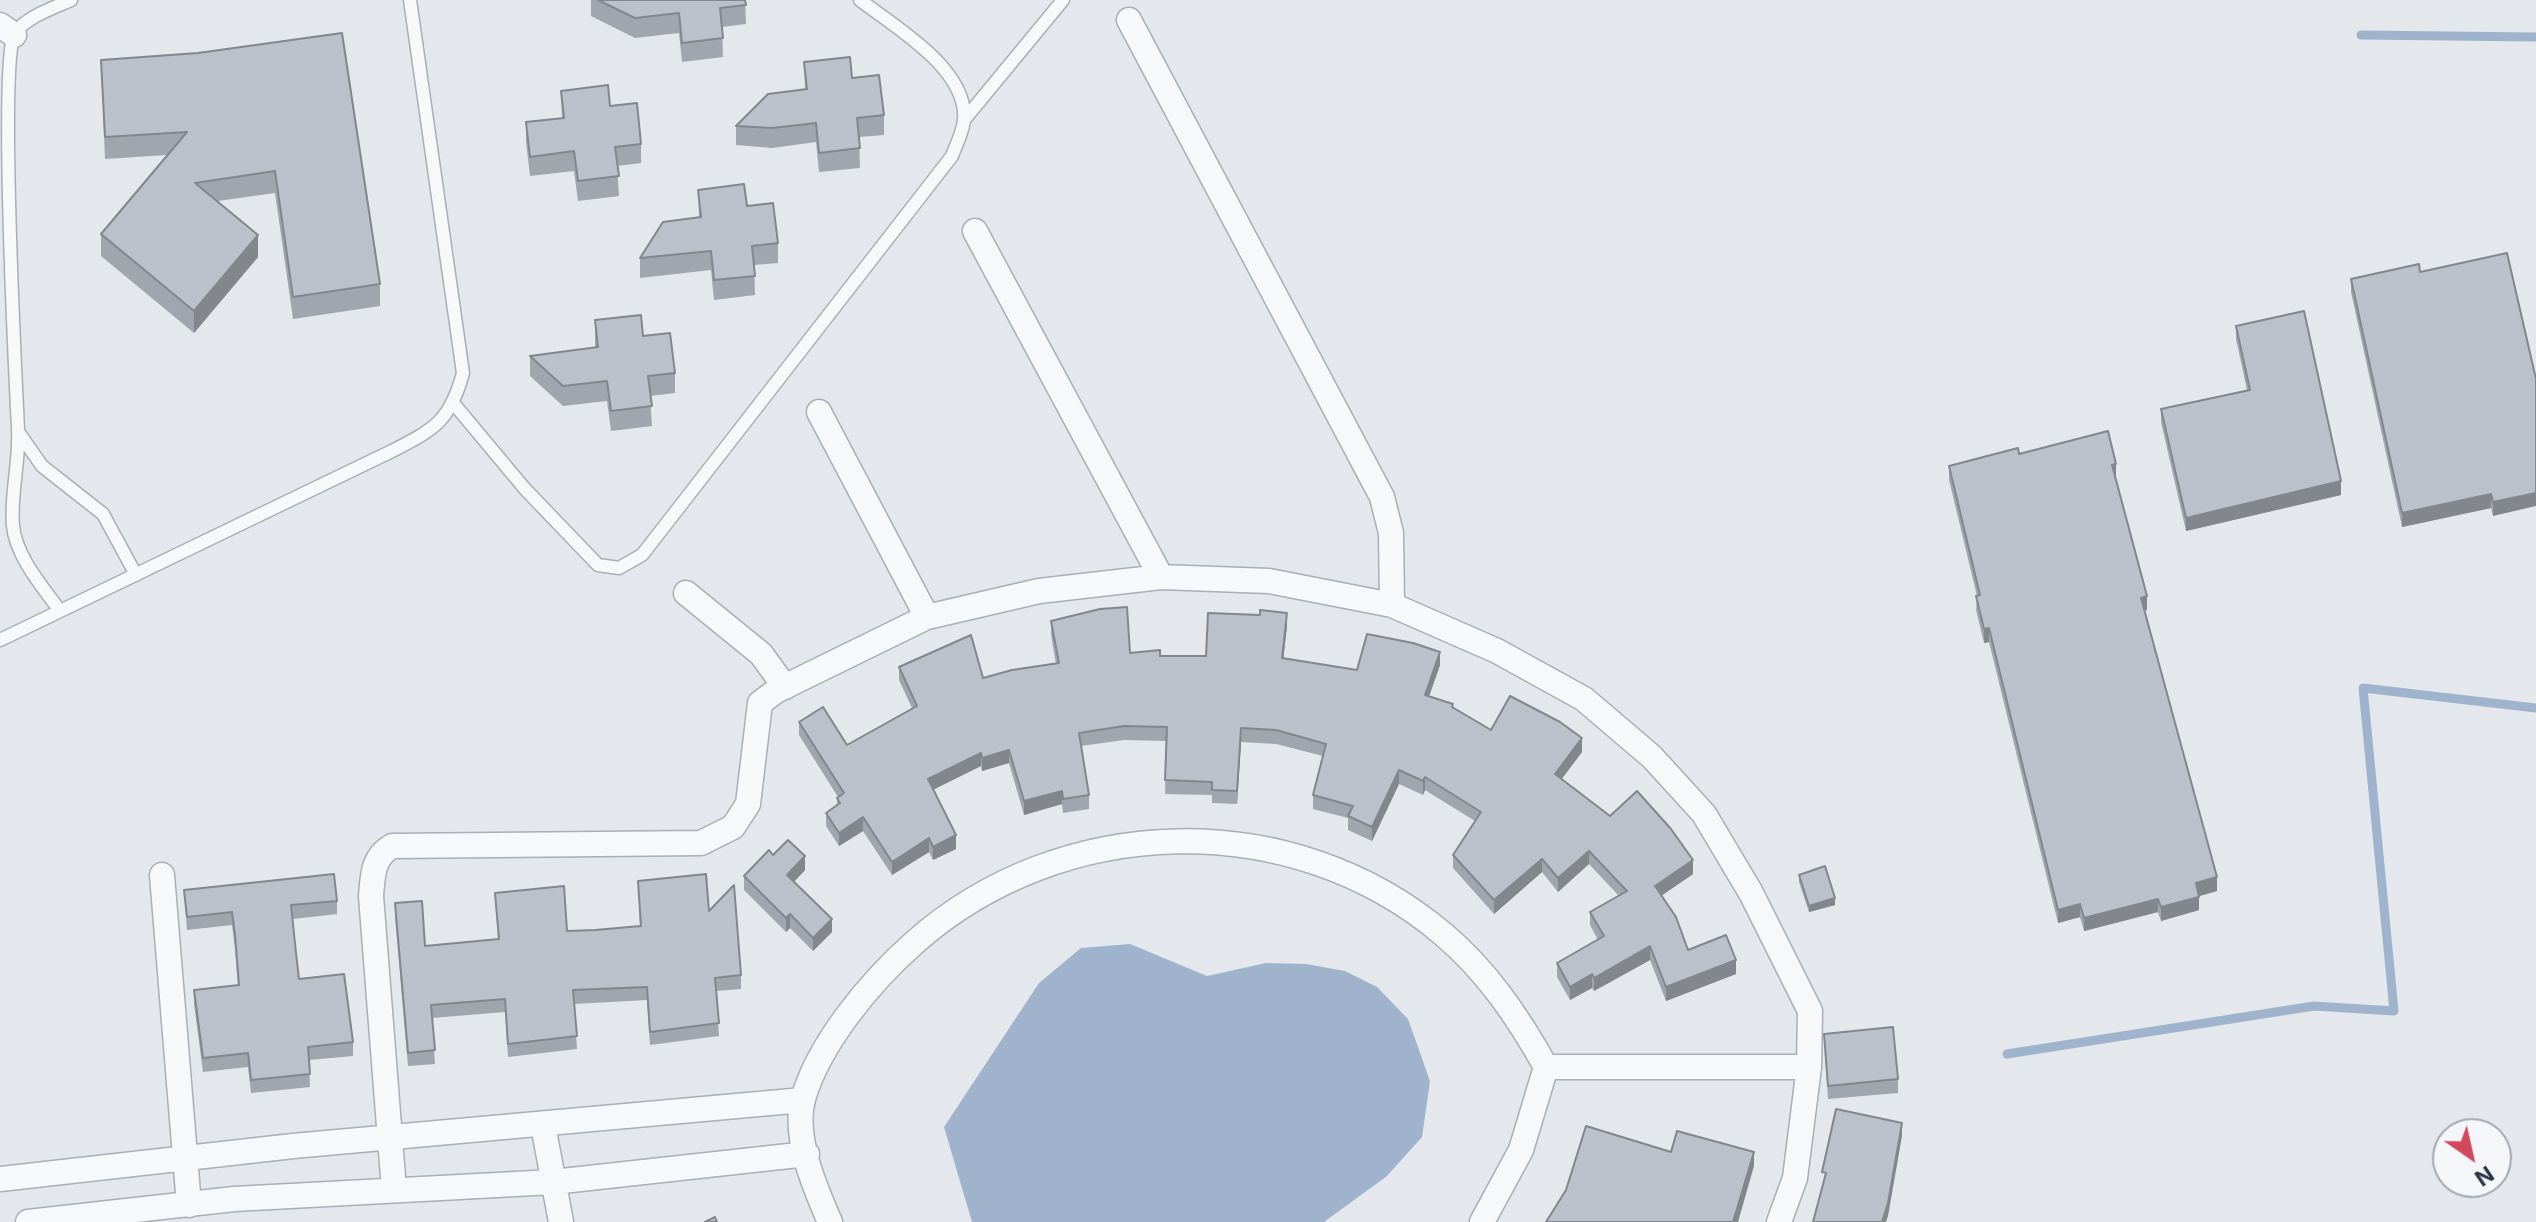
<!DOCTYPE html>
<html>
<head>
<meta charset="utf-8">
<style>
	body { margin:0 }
	#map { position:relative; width:2536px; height:1222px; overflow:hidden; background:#e4e7ec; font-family:Inter,sans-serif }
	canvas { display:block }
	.north { position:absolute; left:2432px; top:1118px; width:80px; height:80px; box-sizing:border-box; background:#f4f6f9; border:2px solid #a4a8b1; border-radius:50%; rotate:146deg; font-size:22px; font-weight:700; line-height:32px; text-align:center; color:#2b3445 }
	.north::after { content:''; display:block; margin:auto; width:28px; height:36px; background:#d1495b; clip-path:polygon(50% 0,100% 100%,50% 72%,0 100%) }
</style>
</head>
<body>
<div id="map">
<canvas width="2536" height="1222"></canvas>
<div class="north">N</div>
</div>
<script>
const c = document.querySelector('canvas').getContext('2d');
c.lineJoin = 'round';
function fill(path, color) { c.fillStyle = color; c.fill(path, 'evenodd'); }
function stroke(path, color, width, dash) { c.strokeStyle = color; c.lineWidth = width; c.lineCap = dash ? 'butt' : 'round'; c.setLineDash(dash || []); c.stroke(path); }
const water = new Path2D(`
	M1130,944L1207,976L1266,963L1306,964L1345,971L1377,987L1408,1019L1430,1081L1422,1137L1387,1176L1324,1222H972L944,1127L1039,983L1081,948Z`);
const stream = new Path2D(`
	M2361,35L2536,37
	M2007,1054L2314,1006L2394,1011L2363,688L2536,708`);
const lane = new Path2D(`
	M964,120L1063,0
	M454,404L525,489L598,565L619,568L642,555L952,156C956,145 963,132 964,120C968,69 895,27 860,0
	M19,433L42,466L103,514L136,575
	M60,611C43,587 16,557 13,526C10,495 20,461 18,429C15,367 0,72 14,34C26,17 53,8 71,0
	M0,640L392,451C435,429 450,421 463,373L410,0`);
const street = new Path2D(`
	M1129,20L1382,497L1391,533L1392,605
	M0,25L14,35
	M975,231L1161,577
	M819,412L927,617
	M686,593L761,654L785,687
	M162,875L189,1205
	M1546,1067H1809L1795,1178L1779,1222
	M543,1125L561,1222
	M0,1179L293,1146L803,1100
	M394,1190L371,896C373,875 372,858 392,846L701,843L733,827L748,804L760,703L776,691L927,617L1039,591L1161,577L1269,581L1392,605L1497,651L1584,699L1652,757L1704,814L1751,893L1810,1011L1809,1067
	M28,1222L234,1199L553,1182L807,1154
	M830,1222C815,1188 793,1137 803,1099C819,1043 871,981 914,943C1061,812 1292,806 1443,934C1487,971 1518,1017 1546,1067L1521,1150L1482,1222`);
const wall = new Path2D(`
	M591,0H745L746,24L722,27L723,57L682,62L679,33L635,38L591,16Z
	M198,53L380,284V306L293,319L275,193L218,201L258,257L194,333L101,256V234L167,155L105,159L101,60Z
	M804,62L852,78L884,115V135L859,137L860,168L819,172L816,142L772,148L736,145V126L805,89Z
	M561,91L641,144V163L617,166L619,196L578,201L574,171L530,176L526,142V122L562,118Z
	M698,190L747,206L778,243V263L754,265L755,295L714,300L711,270L640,278V258L699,217Z
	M2507,253L2493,516L2491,508L2402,527L2351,292V279L2420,272Z
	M595,320L643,336L675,373V393L650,396L652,426L611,431L607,401L563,406L530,376V356L595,348Z
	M2236,326L2341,495L2186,531L2161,422V409L2247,390L2236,339Z
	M2019,454L2116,478L2147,610H2145L2217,891L2199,896V910L2161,921L2158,912L2084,931L2080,917L2058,923L1989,642L1984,643L1976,610L1977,596L1949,480V466Z
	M1051,621L1130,653L1160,656H1206L1287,626L1283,658L1357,670L1440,665L1429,696L1453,708L1491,730L1582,752L1561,779L1610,816L1693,874L1661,896L1688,950L1736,974L1666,1001L1650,960L1594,991L1592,988L1570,1000L1557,977V963L1598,940L1590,925V912L1619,896L1589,864L1558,892L1542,872L1494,914L1453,868V855L1475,821L1425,790L1423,795L1399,784L1372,841L1348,830V818L1313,809V795L1323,756L1276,744L1241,742L1237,804L1212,803V795L1165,794L1166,741L1124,740L1081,746L1089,795V809L1063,813L1062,804L1024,815L1009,763L982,771L981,766L933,790L956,849L933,860L929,852L892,875L863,831L839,846L826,826V813L837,805V798L838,797L799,735V722L847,745L912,708L899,680V667L983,678L1056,664L1051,635Z
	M773,855L805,870L794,882L832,932L813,951L790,928L786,932L744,890V876Z
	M1799,875L1835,905L1809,912L1799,882Z
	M638,881L709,911L741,975V989L716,991L719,1036L650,1045L647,1000L574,1004L577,1049L508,1057L505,1012L432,1018L435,1064L408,1066L395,917V903L425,946L498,939L495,893L567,931L595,930L640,926Z
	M184,890L337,901V914L293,919L296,953L299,979L353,1042V1056L309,1060L310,1087L251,1093L248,1067L203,1072L194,1004V990L238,986L235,949L232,925L187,930Z
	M1824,1034L1898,1079V1093L1828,1099Z`);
const shadedWall = new Path2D(`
	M258,235V257L194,333V311Z
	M2116,464V478L2112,479V465Z
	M2341,481V495L2186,531V518Z
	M2536,493V506L2493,516V502Z
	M2491,494V508L2402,527V513Z
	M2147,596V610L2141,611V598Z
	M1287,613V626L1282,672V658Z
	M1989,628V642L1984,643V629Z
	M1440,652V665L1425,708V695Z
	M1241,728V742L1237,804V791Z
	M1582,738V752L1555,788V774Z
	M1009,750V763L982,771V758Z
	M981,753V766L928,792V779Z
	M1399,770V784L1372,841V827Z
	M1425,777V790L1423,795V781Z
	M1062,791V804L1024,815V801Z
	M863,817V831L839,846V833Z
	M956,835V849L933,860V847Z
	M929,838V852L892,875V862Z
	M1589,851V864L1558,892V878Z
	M805,856V870L787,889V875Z
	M1542,859V872L1494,914V900Z
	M1693,860V874L1655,900V886Z
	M2217,877V891L2196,897V883Z
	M2199,897V910L2161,921V907Z
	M1835,898V905L1809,912V906Z
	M2158,899V912L2084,931V918Z
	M2080,904V917L2058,923V910Z
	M790,914V928L786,932V918Z
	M832,919V932L813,951V938Z
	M1650,946V960L1594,991V978Z
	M1736,960V974L1666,1001V987Z
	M1592,974V988L1570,1000V987Z
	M1902,1123V1136L1888,1216L1886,1222H1882Z
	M1754,1152V1166L1738,1222H1733Z`);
const building = new Path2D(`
	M598,0H745L746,5L720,8L723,38L682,43L679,13L635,18Z
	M342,33L380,284L293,297L275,171L195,183L258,235L194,311L101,234L187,132L105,137L101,60L198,53Z
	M850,57L852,78L879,75L884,115L857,118L860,148L819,153L816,123L772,128L736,126L768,94L807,89L804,62Z
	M608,85L610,106L637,103L641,144L615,147L619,176L578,181L574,151L530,157L526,122L564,118L561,91Z
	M744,184L747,206L773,203L778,243L752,246L755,276L714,280L711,251L640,258L663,222L701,217L698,190Z
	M2507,253L2536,379V493L2493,502L2491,494L2402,513L2351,279L2419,264L2420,272Z
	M2304,311L2341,481L2186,518L2161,409L2250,390L2236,326Z
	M641,315L643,336L670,333L675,373L648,376L652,406L611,411L607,381L563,386L530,356L598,347L595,320Z
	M2108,431L2116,464L2112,465L2147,596L2141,598L2217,877L2196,883L2199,897L2161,907L2158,899L2084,918L2080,904L2058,910L1989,628L1984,629L1976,596L1980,595L1949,466L2018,448L2019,454Z
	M1127,607L1130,653L1160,650V656H1206L1208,613L1260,615V610L1287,613L1282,658L1357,670L1367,634L1413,643L1440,652L1425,695L1453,704L1452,707L1491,730L1510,696L1560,722L1582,738L1555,774L1610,816L1637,791L1671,829L1693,860L1655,886L1676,917L1688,950L1726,935L1736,960L1666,987L1650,946L1594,978L1592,974L1570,987L1557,963L1604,936L1590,912L1627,891L1589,851L1558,878L1542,859L1494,900L1453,855L1481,812L1425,777L1423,781L1399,770L1372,827L1348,816L1353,806L1313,795L1326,744L1276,730L1241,728L1237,791L1212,790V782L1165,780L1167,727L1124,726L1079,733L1089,795L1063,799L1062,791L1024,801L1009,750L982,758L981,753L928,779L956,835L933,847L929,838L892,862L863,817L839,833L826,813L840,803L837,798L844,793L799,722L823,707L847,745L917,706L899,667L971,635L983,678L1012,670L1059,663L1051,621L1100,609Z
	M788,840L805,856L787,875L832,919L813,938L790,914L786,918L744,876L769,850L773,855Z
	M1825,866L1835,898L1809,906L1799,875Z
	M334,874L337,901L291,905L296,953L299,979L344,974L353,1042L308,1047L310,1074L251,1080L248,1053L203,1058L194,990L239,985L235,935L232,912L187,917L184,890Z
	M706,874L709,911L734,885L741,975L715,978L719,1023L650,1032L647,987L573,990L577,1036L508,1044L505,999L431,1005L435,1050L408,1053L395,903L422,901L425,946L499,939L495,893L564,886L567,931L595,930L641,926L638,881Z
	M1893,1027L1898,1079L1828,1086L1824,1034Z
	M1836,1109L1902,1123L1888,1203L1882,1222H1813L1826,1173L1822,1172Z
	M1586,1126L1671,1152L1677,1131L1754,1152L1733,1222H1546L1566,1190Z
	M715,1217L717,1222H705Z`);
fill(water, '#9fb4cc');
stroke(stream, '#9fb4cc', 9);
stroke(lane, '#a9aeb7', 15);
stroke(street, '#a9aeb7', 27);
stroke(lane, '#f7f8fa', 12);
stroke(street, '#f7f8fa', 24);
fill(wall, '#a1a5ae');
fill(shadedWall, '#83868d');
fill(building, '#bbc0ca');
stroke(building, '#83868d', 2);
</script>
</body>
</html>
